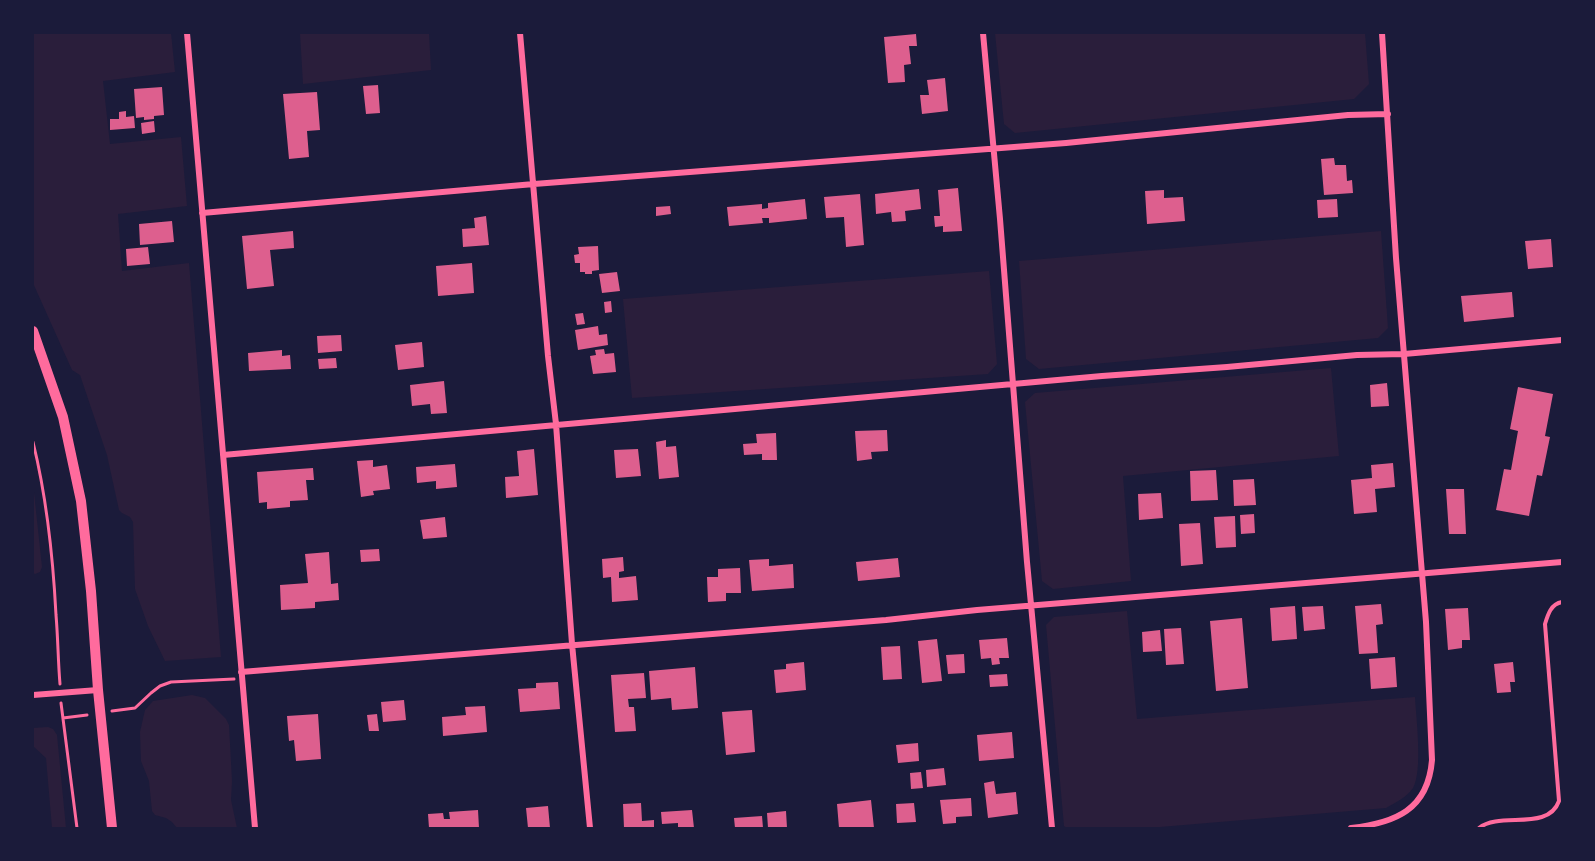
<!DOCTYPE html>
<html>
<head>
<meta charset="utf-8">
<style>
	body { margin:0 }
	#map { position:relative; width:1595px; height:861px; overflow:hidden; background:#1b1b3a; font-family:Montserrat,sans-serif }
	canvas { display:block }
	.frame { position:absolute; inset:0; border:34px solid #1b1b3a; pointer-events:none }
</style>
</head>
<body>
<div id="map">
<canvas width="1595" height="861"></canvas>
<div class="frame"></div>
</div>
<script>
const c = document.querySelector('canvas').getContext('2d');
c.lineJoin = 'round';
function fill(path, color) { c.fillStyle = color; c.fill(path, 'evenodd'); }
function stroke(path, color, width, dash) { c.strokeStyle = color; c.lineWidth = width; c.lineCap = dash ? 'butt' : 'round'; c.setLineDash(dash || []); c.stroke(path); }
const green = new Path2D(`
	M33,33H171L175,72L103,81L110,144L181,137L187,206L118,214L122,271L189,263L221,657L165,661L148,626L135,589L133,522L130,517L122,513L119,510L107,455L80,375L72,370L33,283Z
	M300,33H429L431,70L303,84Z
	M995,33H1365L1369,84L1354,99L1015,133L1004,124Z
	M1381,231L1388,328L1378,338L1039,369L1026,359L1019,261Z
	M989,271L997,364L988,374L632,398L623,299Z
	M1331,368L1339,456L1123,476L1131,581L1053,589L1042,581L1025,402L1035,393Z
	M33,483L42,567L40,572L35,574L33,573Z
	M1127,611L1137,719L1415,697C1416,717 1423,771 1413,788C1407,797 1395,803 1386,808L1148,828H1067L1064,826L1046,625L1054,617Z
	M192,695L205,698L226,719L229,725L232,781L231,800L237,828H177L172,822L166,818L155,815L152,811L149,781L141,761L140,732L145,710L153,701Z
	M48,727L53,729L57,735L66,828H52L46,758L33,746V728Z`);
const building = new Path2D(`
	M916,34L917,46H909L911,64L904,65L905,82L888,83L884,37Z
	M945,78L948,111L922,114L920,95H929L927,80Z
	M378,85L380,113L366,114L363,86Z
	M162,87L164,115L154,116V119L144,120V117L136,118L134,89Z
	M317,92L320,130L307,131L309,157L289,159L283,94Z
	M126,111V117L134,116L135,128L110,130V119H119V112Z
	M154,121L155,132L142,134L141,123Z
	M1334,158L1335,165H1346L1347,181L1352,180L1353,193L1324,195L1321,159Z
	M958,188L962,231L943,232V226L935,227L934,216H940L938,190Z
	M919,189L921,209L905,211L906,221L892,222L891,212L876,214L875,194Z
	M1164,190V198L1183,197L1185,221L1147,224L1145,191Z
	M860,194L864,245L846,247L844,217L826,218L824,197Z
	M805,199L807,219L769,223V218H762L763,223L729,226L727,207L762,204V209L768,208V203Z
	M1337,199L1338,217L1318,218L1317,200Z
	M670,206L671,214L656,216V207Z
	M486,216L489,245L463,247L462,229L475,228L474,218Z
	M172,221L174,242L140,245L139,224Z
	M293,231L294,248L270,250L274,286L247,289L242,236Z
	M1551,239L1553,267L1528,269L1525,241Z
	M598,246L599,270L592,271V274H585V272H580V263H575L574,255L579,254L578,247Z
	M148,247L150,264L127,266L126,249Z
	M472,263L474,293L438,296L436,266Z
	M617,272L620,291L602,293L599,274Z
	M1512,292L1514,317L1464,322L1461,296Z
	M611,301L612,312L605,313L604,302Z
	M583,313L585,324L577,325L575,314Z
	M598,326L599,335L607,334L608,345L578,350L575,330Z
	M341,335L342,351L318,353L317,336Z
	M422,342L424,367L398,370L395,345Z
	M604,349L605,354L614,353L616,372L593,374L590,356L596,355L595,350Z
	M282,350V356L290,355L291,369L249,371L248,353Z
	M336,358L337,368L319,369L318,359Z
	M444,381L447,413L431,414L430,404L412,406L410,385Z
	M1387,383L1389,406L1371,407L1370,385Z
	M1518,387L1553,394L1545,436L1550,437L1542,476L1537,475L1529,516L1496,510L1504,469L1511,470L1518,431L1510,429Z
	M887,430L888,451L871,452L872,459L857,461L855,431Z
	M776,433L777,460H762V454L744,455L743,444L757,443L756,434Z
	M666,440V447L676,446L679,477L659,479L656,442Z
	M534,449L538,495L506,498L505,477L519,476L517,451Z
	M638,449L641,476L616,478L614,450Z
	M373,460V467L387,465L390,489L373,491L374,495L361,497L357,461Z
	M1393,463L1395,487L1375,489L1377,512L1354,514L1351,480L1372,478L1371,465Z
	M455,464L457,487L436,489V481L417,483L416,467Z
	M313,468L314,480H306L308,500L290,501V507L267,509V502L259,503L257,472Z
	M1216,470L1218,500L1191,501L1190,471Z
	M1254,479L1256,505L1234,506L1233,480Z
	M1446,489H1464L1466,534H1449Z
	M1161,493L1163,518L1139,520L1138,494Z
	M1254,514L1255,533L1241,534L1240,515Z
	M1235,516L1236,547L1216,548L1214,517Z
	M445,517L447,537L423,539L420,520Z
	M1200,523L1203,564L1181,566L1179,524Z
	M379,549L380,561L361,562L360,550Z
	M329,552L331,584L338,583L339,600L315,602V608L281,610L280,585L308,583L305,554Z
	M623,557L624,571L619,572V578L636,576L638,600L612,602L611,577L603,578L602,559Z
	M898,558L900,577L858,581L856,562Z
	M769,559V566L793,564L794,588L752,591L749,560Z
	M740,568L741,593H726V601L708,602L707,577H718V569Z
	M1381,604L1383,624L1376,625L1378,653L1359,654L1355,606Z
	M1295,606L1297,639L1272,641L1270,608Z
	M1323,606L1325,629L1304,631L1302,607Z
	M1468,608L1470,640H1462V648L1448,650L1445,609Z
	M1242,618L1248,688L1216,691L1210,621Z
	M1181,628L1184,664L1166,665L1164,629Z
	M1160,630L1162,651L1143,652L1142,632Z
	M1007,638L1009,658H999L1000,664L992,665L991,658L981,659L979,640Z
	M937,639L942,681L922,683L918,641Z
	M900,646L902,679L883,680L881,647Z
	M964,654L965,673L948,674L946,655Z
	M1395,657L1397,687L1371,689L1369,659Z
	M804,662L806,690L776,693L774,670L786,669V664Z
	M1513,662L1515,682H1510L1511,692L1497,693L1494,664Z
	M695,667L698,708L672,710L671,698L651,700L649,671Z
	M644,673L646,698L628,699L629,707H634L636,731L615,732L611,675Z
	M1007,674L1008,686L990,687L989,675Z
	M558,682L560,709L520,712L518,689L536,688V683Z
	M404,700L406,720L383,722L381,702Z
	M485,706L487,732L443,736L442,717L466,715L465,707Z
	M752,710L755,752L726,755L722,712Z
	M318,714L321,759L296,761L294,740L289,741L287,716Z
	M377,714L379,731H369L367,715Z
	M1012,732L1014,758L979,761L977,735Z
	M918,743L919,761L898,763L896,745Z
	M944,768L946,785L927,787L926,770Z
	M921,772L923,788L911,789L910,773Z
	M994,781L996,794L1016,792L1018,814L988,818L984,783Z
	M971,798L972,816L956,817V823L943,824L940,800Z
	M871,800L874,828H839L837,804Z
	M641,803L642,821L654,820V828H624L623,804Z
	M914,803L916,822L897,823L896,804Z
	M548,806L550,828H528L526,808Z
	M478,810L479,828H429L428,814L443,813L444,819H450L449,812Z
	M692,810L694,828H678V823L662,824L661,812Z
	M786,811L787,828H768L767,813Z
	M762,816L763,828H735L734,818Z`);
const path = new Path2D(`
	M33,442C47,499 53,557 56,615C58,638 58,661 60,684
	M61,703L77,828
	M112,711L135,708L151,693L160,686L171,682L234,679
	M63,718L87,715`);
const service = new Path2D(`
	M1479,828C1500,811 1548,832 1559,801L1545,624C1548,614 1551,604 1562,602`);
const minor = new Path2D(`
	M187,33L255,828
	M520,33L548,356L556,424L572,644L590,828
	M983,33L1000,219L1027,562L1052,828
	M202,213L534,184L1066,143L1348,115L1388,114
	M223,455L1102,376L1227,367L1357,355L1404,354L1562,340
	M241,672L886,620L977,610L1562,562
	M33,695L98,690
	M1351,828C1395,823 1428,810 1432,760L1426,622L1396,258L1382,33`);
const tertiary = new Path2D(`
	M33,331L63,417L81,501L91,591L98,690L112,828`);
fill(green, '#2a1e3b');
fill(building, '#dd5f8e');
stroke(path, '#ff6b9d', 3);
stroke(service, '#ff6b9d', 4);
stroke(minor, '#ff6b9d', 6);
stroke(tertiary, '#ff6b9d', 10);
</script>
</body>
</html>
